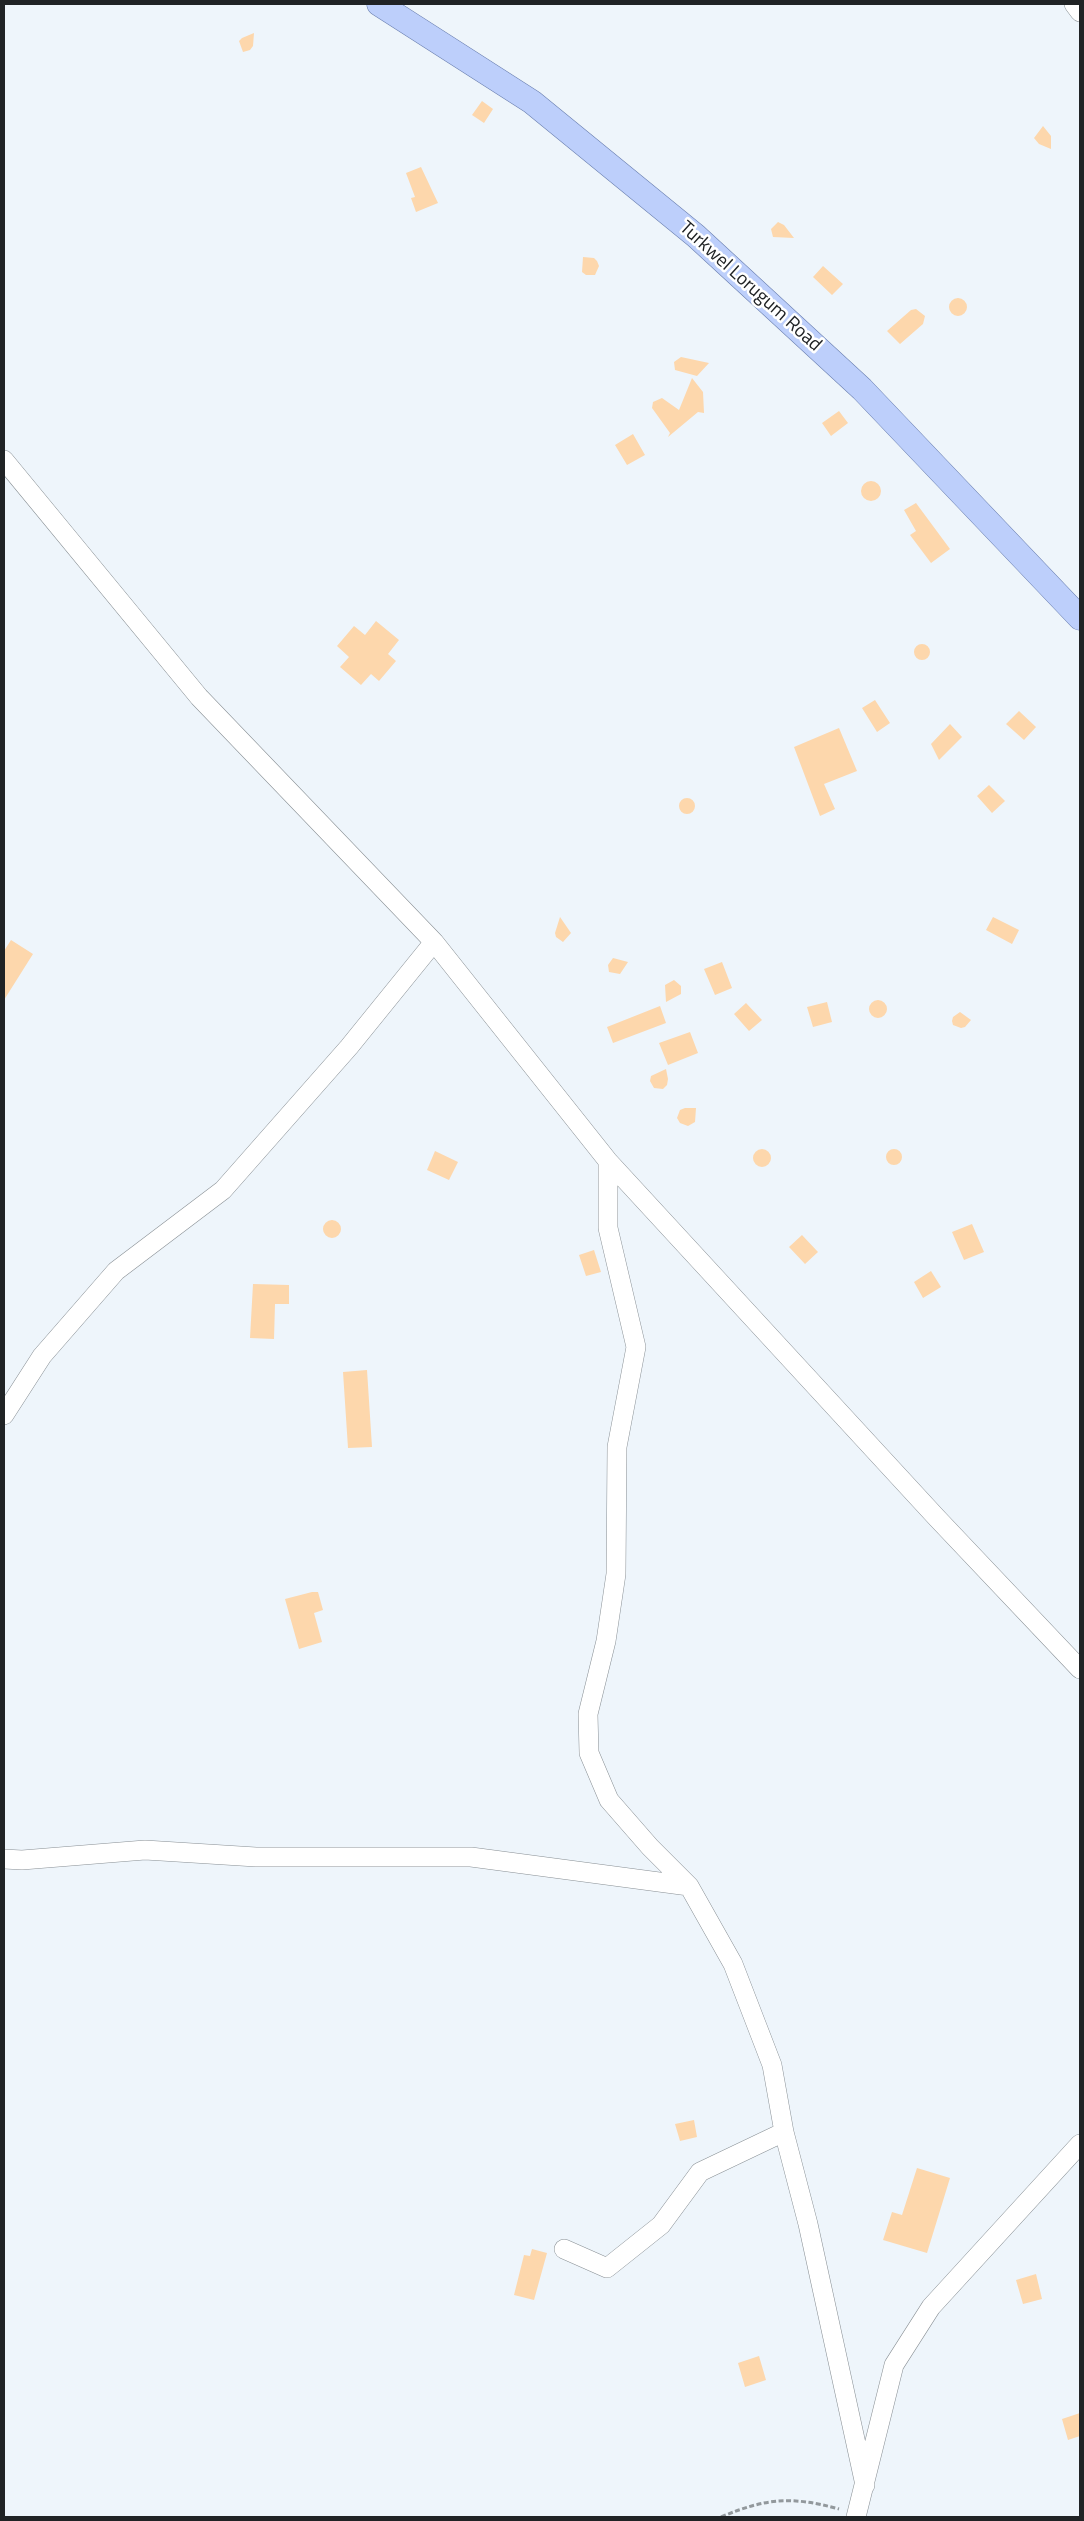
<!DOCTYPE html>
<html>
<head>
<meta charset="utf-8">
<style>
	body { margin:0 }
	#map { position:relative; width:1084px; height:2521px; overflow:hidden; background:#eef5fb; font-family:"Titillium Web",sans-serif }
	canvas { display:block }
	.frame { position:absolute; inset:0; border:5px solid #202325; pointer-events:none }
</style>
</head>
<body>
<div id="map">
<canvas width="1084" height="2521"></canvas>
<div class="frame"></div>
</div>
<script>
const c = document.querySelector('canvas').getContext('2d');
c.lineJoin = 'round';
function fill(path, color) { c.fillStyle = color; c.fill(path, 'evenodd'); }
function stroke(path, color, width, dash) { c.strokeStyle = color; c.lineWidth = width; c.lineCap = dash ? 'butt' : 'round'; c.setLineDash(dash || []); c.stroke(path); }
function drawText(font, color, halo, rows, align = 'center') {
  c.font = font + ' "Titillium Web",sans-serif'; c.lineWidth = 5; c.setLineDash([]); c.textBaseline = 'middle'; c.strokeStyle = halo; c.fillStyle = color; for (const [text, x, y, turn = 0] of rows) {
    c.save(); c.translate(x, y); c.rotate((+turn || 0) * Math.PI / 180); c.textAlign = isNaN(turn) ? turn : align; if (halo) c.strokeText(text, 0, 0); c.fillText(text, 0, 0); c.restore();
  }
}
const building = new Path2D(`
	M254,33L253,46L250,50L243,52L239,41L242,38Z
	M482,101L493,109L484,123L472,115Z
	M1043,126L1051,136V149L1039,144L1034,138Z
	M421,167L438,203L416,212L411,198L415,197L406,173Z
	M778,222L784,225L794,238L773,237L771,229Z
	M583,257L594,258L597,261L599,266L595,275H586L582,272Z
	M823,266L843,284L832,295L813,277Z
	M949 307a9 9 0 1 1 18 0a9 9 0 1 1-18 0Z
	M916,309L925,316L923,324L900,344L887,331L911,310Z
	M681,357L709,363L697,376L675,370L674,362Z
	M692,378L703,392L704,413L698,412L668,437L670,433L652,408L653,402L662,398L679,410Z
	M839,411L848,423L831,436L822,423Z
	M633,434L645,455L627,465L615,445Z
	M861 491a10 10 0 1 1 20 0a10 10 0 1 1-20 0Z
	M916,503L950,549L931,563L910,535L916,531L904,510Z
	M376,621L399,640L388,654L396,661L379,681L371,674L361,685L340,667L349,657L337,646L354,626L365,635Z
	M914 652a8 8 0 1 1 16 0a8 8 0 1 1-16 0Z
	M875,700L890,723L877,732L862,708Z
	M1019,711L1036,727L1024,740L1006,724Z
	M950,724L962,737L939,760L931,744Z
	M839,728L857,771L824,784L835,809L820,816L794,747Z
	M989,785L1005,801L992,813L977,796Z
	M679 806a8 8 0 1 1 16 0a8 8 0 1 1-16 0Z
	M560,917L571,933L563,942L556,937L555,933Z
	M993,917L1019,930L1012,944L986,930Z
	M11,940L33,954L4,1000V951Z
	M613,958L628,962L620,974L609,972L608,965Z
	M722,962L732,988L715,995L704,969Z
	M674,980L681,986V994L666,1002L665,985Z
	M869 1009a9 9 0 1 1 18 0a9 9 0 1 1-18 0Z
	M827,1002L832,1022L813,1027L807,1007Z
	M746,1003L762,1020L749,1031L734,1014Z
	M660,1006L666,1023L613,1043L607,1027Z
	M960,1012L971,1020L965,1027L961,1028L953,1025L952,1021L953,1017Z
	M690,1032L698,1053L668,1065L659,1043Z
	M666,1069L668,1079L667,1085L663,1089L654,1088L650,1081L651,1076Z
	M685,1108H696L695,1122L688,1126L680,1123L677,1118L680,1110Z
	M753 1158a9 9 0 1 1 18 0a9 9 0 1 1-18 0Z
	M886 1157a8 8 0 1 1 16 0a8 8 0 1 1-16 0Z
	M435,1151L458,1162L449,1180L427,1170Z
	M323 1229a9 9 0 1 1 18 0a9 9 0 1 1-18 0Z
	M972,1224L984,1252L964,1260L952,1232Z
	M802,1235L818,1252L805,1264L789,1247Z
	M594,1250L601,1272L586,1276L579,1255Z
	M931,1271L941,1287L923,1298L914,1282Z
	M253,1284L289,1285V1304H275L274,1339L250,1338Z
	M367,1370L372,1447L348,1448L343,1372Z
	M312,1592H318L323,1610L314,1613L322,1642L299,1649L285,1599Z
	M694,2120L697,2137L680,2141L675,2124Z
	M917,2168L950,2178L927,2253L883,2240L892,2212L902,2215Z
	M532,2249L547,2253L534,2300L514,2295L524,2255L530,2256Z
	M1036,2274L1042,2299L1023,2304L1016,2280Z
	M759,2356L766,2380L745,2387L738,2363Z
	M1080,2413V2436L1068,2440L1062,2419Z`);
const path = new Path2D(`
	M721,2517C766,2498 792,2496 839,2509`);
const minor = new Path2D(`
	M1074,4L1080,12
	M4,460L199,697L434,942L608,1161L936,1517L1080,1669
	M608,1161V1228L636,1347L617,1447L616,1574L606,1641L588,1714L589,1753L609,1800L650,1847L689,1886L733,1964L772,2065L784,2132L808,2224L865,2485
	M4,1415L42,1356L116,1271L223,1190L349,1047L434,942
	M4,1859L22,1860L145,1850L256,1857H471L689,1886
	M564,2249L607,2268L661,2225L700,2172L784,2132
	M856,2517L894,2365L931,2307L1080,2144`);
const major = new Path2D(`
	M379,4L532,102L696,236L862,389L1080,618`);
const streetNames = [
	["Turkwel Lorugum Road",750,287,42]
];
fill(building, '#fdd7ac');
stroke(minor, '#888f94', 20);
stroke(major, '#697eae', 25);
stroke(path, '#92989c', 3, [5, 2.5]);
stroke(minor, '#fff', 19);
stroke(major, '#bdcffb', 24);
drawText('19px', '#202325', '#fff', streetNames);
</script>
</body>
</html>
